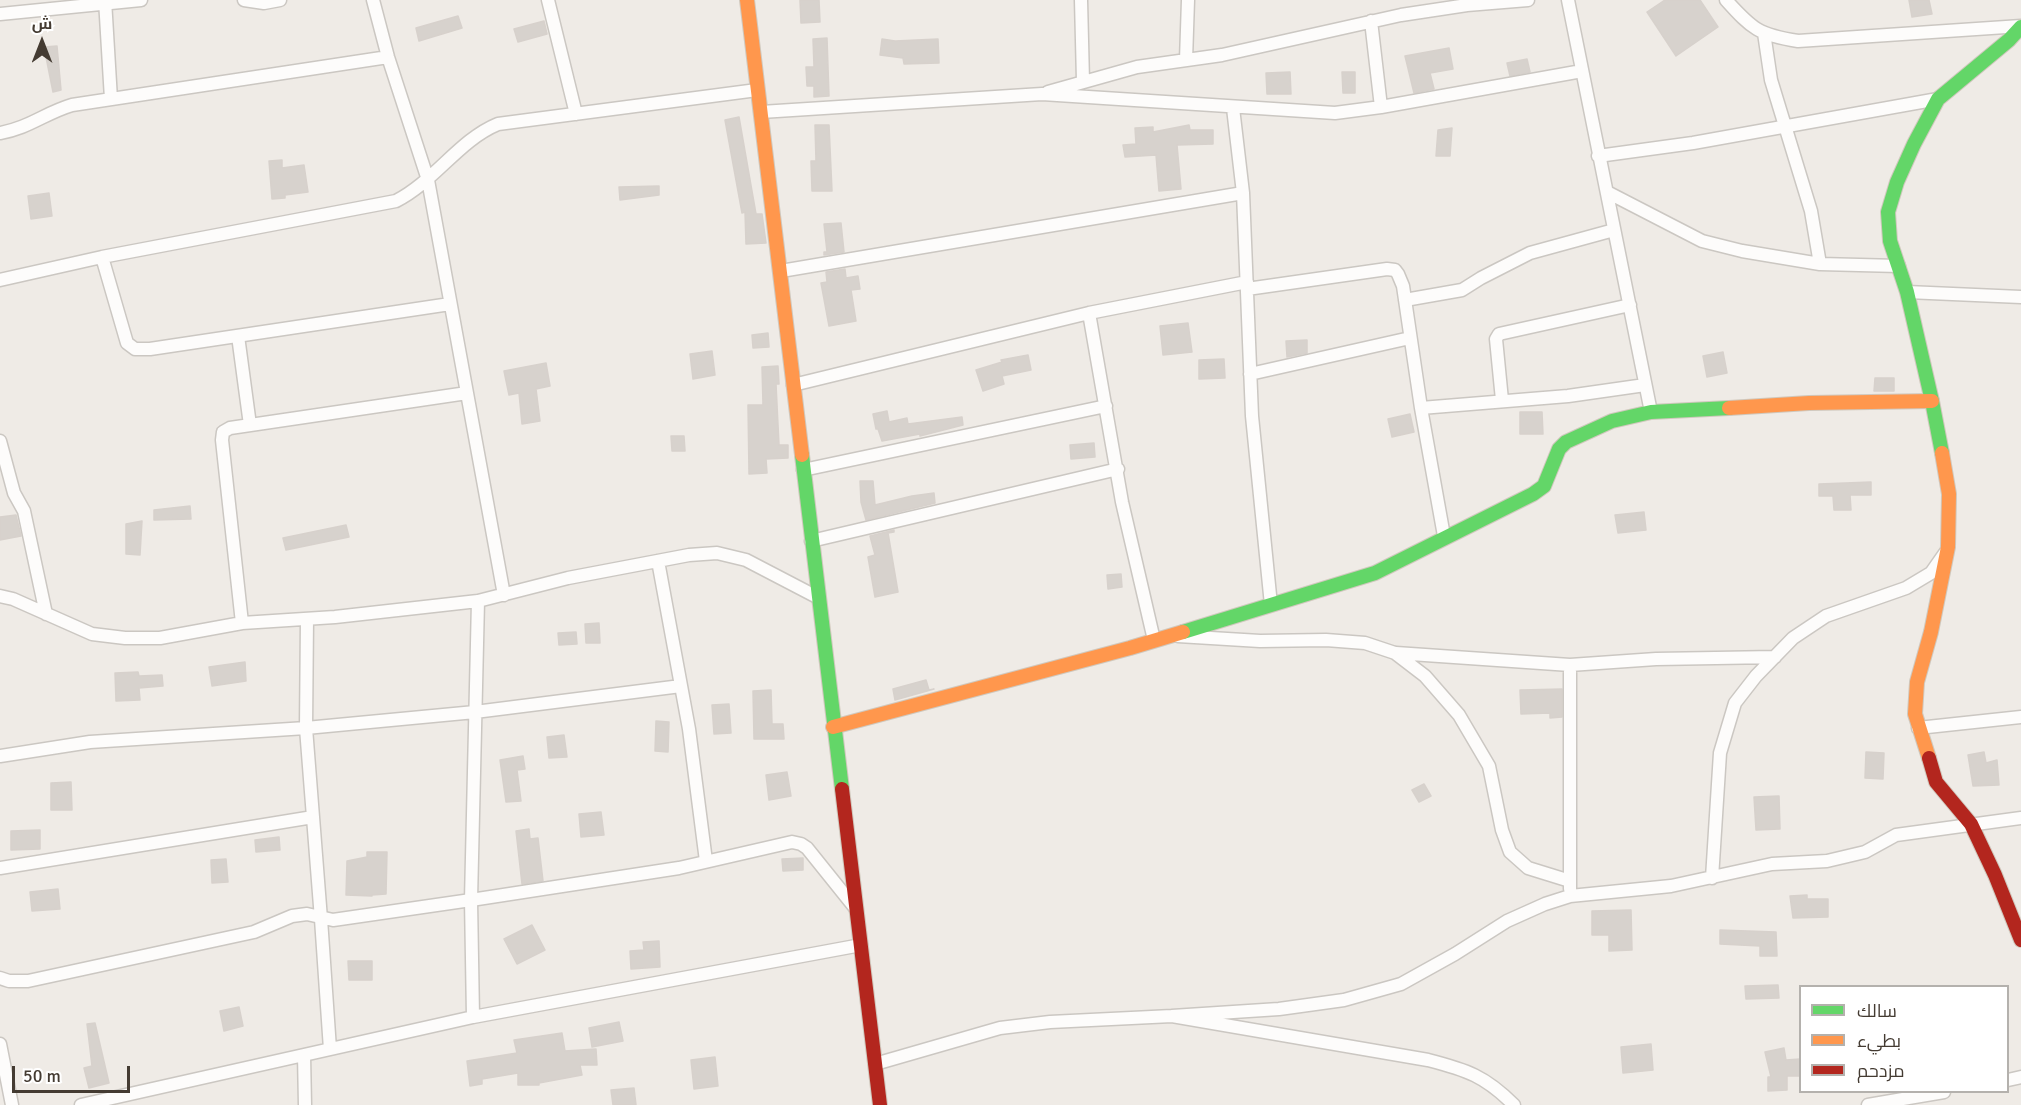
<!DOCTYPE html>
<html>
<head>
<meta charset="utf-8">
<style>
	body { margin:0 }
	#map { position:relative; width:2021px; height:1105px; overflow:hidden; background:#efebe6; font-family:Signika,Cairo,sans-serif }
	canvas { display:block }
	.legend { position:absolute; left:1799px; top:985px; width:210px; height:108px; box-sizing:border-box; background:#fff; border:2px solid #b4b1ad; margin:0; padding:8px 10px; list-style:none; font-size:18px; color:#443b32 }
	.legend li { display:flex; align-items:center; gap:12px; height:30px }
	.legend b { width:30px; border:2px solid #b4b1ad }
	.north { position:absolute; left:12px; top:12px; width:60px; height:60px; -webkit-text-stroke:4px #fff; paint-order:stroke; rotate:0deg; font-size:16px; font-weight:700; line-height:24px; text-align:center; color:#443b32 }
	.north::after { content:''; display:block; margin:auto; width:21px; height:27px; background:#443b32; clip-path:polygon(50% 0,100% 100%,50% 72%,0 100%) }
	.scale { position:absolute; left:12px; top:1066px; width:118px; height:27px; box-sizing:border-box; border:3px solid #443b32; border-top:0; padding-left:8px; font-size:18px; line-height:21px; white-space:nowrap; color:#443b32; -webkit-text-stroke:4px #fff; paint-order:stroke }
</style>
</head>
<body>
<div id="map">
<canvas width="2021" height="1105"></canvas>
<ul class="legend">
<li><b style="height:8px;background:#63d668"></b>سالك</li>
<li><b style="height:8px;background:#ff974d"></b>بطيء</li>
<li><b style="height:8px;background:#b3261e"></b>مزدحم</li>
</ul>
<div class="north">ش</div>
<div class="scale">50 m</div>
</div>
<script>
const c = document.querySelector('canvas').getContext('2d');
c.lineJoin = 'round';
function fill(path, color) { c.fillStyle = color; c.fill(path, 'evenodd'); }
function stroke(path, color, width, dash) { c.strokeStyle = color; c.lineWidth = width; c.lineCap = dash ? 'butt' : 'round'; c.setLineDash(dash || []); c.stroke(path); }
const building = new Path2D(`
	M800,0H819L820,22L801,23Z
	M1665,0H1700L1718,27L1676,56L1647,12Z
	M1909,0H1929L1932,14L1912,17Z
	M458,16L462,28L419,41L416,28Z
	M544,21L547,34L518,42L514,29Z
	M827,38L829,96L814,97V86H807L806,67H814L813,39Z
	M882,39L895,41L938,39L939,63L904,64L903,58L880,55Z
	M57,46L61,90L53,92L44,47Z
	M1449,48L1453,69L1430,73L1434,89L1414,93L1405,56Z
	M1527,59L1530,72L1510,76L1507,63Z
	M1290,72L1291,94H1267L1266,73Z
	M1342,72H1355V93H1343Z
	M739,117L756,214H762L766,243L746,244L745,212L742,213L725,120Z
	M815,125H829L832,191H812L811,161H816Z
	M1189,125L1190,130H1213V144L1177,145L1181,189L1159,191L1156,155L1125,157L1123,145L1136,144L1135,128L1153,127V132Z
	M1452,128L1450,156H1436L1438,130Z
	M282,160V168L304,165L308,192L285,195V198L272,199L269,161Z
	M659,186V195L620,200L619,187Z
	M49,193L52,216L31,219L28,196Z
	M841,223L844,252L824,255V252H827L824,224Z
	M845,269L846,278L858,276L860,289L851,290L856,321L829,326L821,283L827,282L826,272Z
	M1188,323L1192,352L1163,355L1160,326Z
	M768,333L769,347L753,348L752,335Z
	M1307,340V353L1287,357L1286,341Z
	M712,351L715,375L693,379L690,354Z
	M1723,352L1727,373L1707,377L1703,356Z
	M1028,355L1031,370L1002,376L1004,384L983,391L976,370L1002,362L1001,360Z
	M1224,359L1225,378L1199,379V360Z
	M546,363L550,386L536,389L540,421L522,424L519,393L509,395L504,371Z
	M778,366L779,384H776L779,445H788V458L766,459L767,473L749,474L748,405H763L762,367Z
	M1875,378H1894V391H1874Z
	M887,411L889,422L907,418L908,424L962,417L963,425L920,436V434L882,441L878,429H876L873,414Z
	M1520,412H1542L1543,434H1520Z
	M1410,414L1414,432L1392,437L1388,419Z
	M671,436H684L685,451H672Z
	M1094,443L1095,457L1071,459L1070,445Z
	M860,481H873L875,505L912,496L934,493L935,503L866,520L861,502Z
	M1871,482V495H1850L1851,510H1834L1833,496H1819V484Z
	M190,506L191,519L154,520V510Z
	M1644,512L1646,530L1618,533L1615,515Z
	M16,515L21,536L0,540V517Z
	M142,521L140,555L126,554V524Z
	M346,525L349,537L286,550L283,538Z
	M894,530V532L888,533L898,592L875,597L868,557L875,555L870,536Z
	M1121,574L1122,587L1108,589L1107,575Z
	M599,623L600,643H586L585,624Z
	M576,632L577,644L559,645L558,633Z
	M245,662L246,681L212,686L209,667Z
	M138,672L139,676L162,675L163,686L139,688L140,700L116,701L115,673Z
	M926,680L929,690L934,689L895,700L893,689Z
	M1562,689V717L1550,718V713L1521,714L1520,690Z
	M771,690L772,724H783L784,739H754L753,691Z
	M729,704L731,733L714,734L712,705Z
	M656,721L669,722L668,752L655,751Z
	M564,735L567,757L549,758L547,737Z
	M1866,752L1884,753L1883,779L1865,778Z
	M1984,752L1986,763L1997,760L1999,785L1973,786L1968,755Z
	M523,756L525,769L517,770L521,801L506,802L500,760Z
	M787,772L791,796L769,800L766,775Z
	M71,782L72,810H51V783Z
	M1424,784L1431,796L1419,802L1412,790Z
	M1779,796L1780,829L1756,830L1754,797Z
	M601,812L604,835L581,837L579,814Z
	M529,829L530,839L538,838L543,881L522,884L516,831Z
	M40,830V849L11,850V831Z
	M279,837L280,850L256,852L255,840Z
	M367,852H387L386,894L372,895V896L346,895L347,861L367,857Z
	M803,858V870L783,871L782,859Z
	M226,859L228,882L212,883L211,860Z
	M58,889L60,909L32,911L30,892Z
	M1807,895V899H1828V917L1793,918L1790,896Z
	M1631,910L1632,950L1609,951V935H1592V911Z
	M532,925L545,950L517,964L504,939Z
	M1720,930L1776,932L1777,956H1760V946L1720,944Z
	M659,941L660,967L631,969L630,951L644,950L643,942Z
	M348,961H372V980H349Z
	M1778,985L1779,998L1746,999L1745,986Z
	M239,1007L243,1026L224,1031L220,1011Z
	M619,1022L623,1041L592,1047L589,1028Z
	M95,1023L109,1083L89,1088L84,1068L92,1066L87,1024Z
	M562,1033L565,1051L596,1049L597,1065H580L582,1075L539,1083V1085H518V1073L482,1079V1084L470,1086L467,1061L517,1053L514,1040Z
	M1651,1044L1653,1070L1623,1073L1621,1047Z
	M1784,1048L1786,1060L1800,1059V1076H1787V1090L1768,1091V1077H1771L1765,1052Z
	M715,1057L718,1086L694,1089L691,1060Z
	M634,1088L636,1105H613L611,1090Z`);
const street = new Path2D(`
	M105,0L111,99
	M244,0L264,3L280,0
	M373,0L388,57L428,180L504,595
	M548,0L576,114
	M1081,0L1083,81
	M1568,0L1651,412
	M1726,0C1752,29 1759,35 1798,41L2021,26
	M0,14L141,0
	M1371,21L1381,107
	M1764,33L1771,80L1811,211L1820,264
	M1186,60L1188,0
	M1048,92L1137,67L1222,55L1401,15L1467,5L1528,0
	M1233,108L1243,193L1252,416L1271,605
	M761,112L1042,94L1335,113L1381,107L1582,71
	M0,133C29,128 45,113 72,105L388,57
	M1598,156L1693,143L1938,99
	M1607,192L1702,241L1742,251L1820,264L1899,266
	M102,257L127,343L135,349H150L450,304
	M781,271L1243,193
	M0,280L102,257L396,201C435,181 459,140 498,124L757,90
	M1247,289L1387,269L1395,270L1398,274L1403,286L1421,408L1444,536
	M1907,292L2021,297
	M1405,300L1462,290L1481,278L1530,253L1614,230
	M1089,313L1122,502L1154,640
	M238,336L250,425
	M1250,374L1410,338
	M793,385L1089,313L1247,282
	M1502,400L1496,339L1499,334L1630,305
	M1421,408L1568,396L1645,385
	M0,441L14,493L24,511L46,614
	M803,470L1106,406
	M811,541L1118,469
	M658,561L689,729L706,861
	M0,596L13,599L92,634L125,638H160L242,623L335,617L478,601L568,578L689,555L717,553L746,560L817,597
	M307,619L306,728L321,919L330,1049
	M242,623L222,440L223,432L230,428L467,393
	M1178,636L1260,641L1326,640L1365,643L1395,653L1425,676L1459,715L1489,766L1502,830L1510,852L1528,868L1570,881
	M1396,653L1570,665L1656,659L1775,657
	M1570,665V889
	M1918,728L2021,717
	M0,756L90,742L306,728L475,712L681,686
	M0,868L313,817
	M1712,878L1720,753L1735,703L1756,676L1793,638L1826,616L1906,588L1931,573L1945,553
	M0,978L9,981H28L254,932L292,916L307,914L333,920L471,900L679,868L792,842L801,844L807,848L856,909
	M1172,1016L1279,1009L1344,1000L1401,984L1455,954L1507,921L1545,904L1570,896L1671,886L1772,864L1827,861L1865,852L1896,835L2021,818
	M473,1017L471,900L478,601
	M0,1044L12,1105
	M304,1055L305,1105
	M875,1064L1000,1028L1050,1022L1172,1016L1428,1060C1467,1070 1485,1076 1514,1105
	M2008,1080L2021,1077
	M81,1105L473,1017L861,945
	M1868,1105L1944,1092`);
const fast = new Path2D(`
	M1942,453L1932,401L1907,292L1890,241L1888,212L1897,182L1914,144L1938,99L2009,40L2021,27
	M802,455L842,789
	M1183,632L1375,573L1533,494L1544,486L1559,449L1566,442L1612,421L1651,412L1729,408`);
const slow = new Path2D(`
	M747,0L802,455
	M1729,408L1809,403L1932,401
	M833,727L1130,648L1183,632
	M1929,758L1915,714L1917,682L1931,632L1948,547L1949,494L1942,453`);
const jam = new Path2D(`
	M1929,758L1936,782L1971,824L1995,875L2021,940
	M842,789L880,1105`);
fill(building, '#d7d2cd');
stroke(building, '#d7d1cc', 1.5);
stroke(street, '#cbc7c2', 15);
stroke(fast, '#d0c8bd', 16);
stroke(slow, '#d0c8bd', 16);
stroke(jam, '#d0c8bd', 16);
stroke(street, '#fdfcfb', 12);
stroke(fast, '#63d668', 14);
stroke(slow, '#ff974d', 14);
stroke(jam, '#b3261e', 14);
</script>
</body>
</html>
